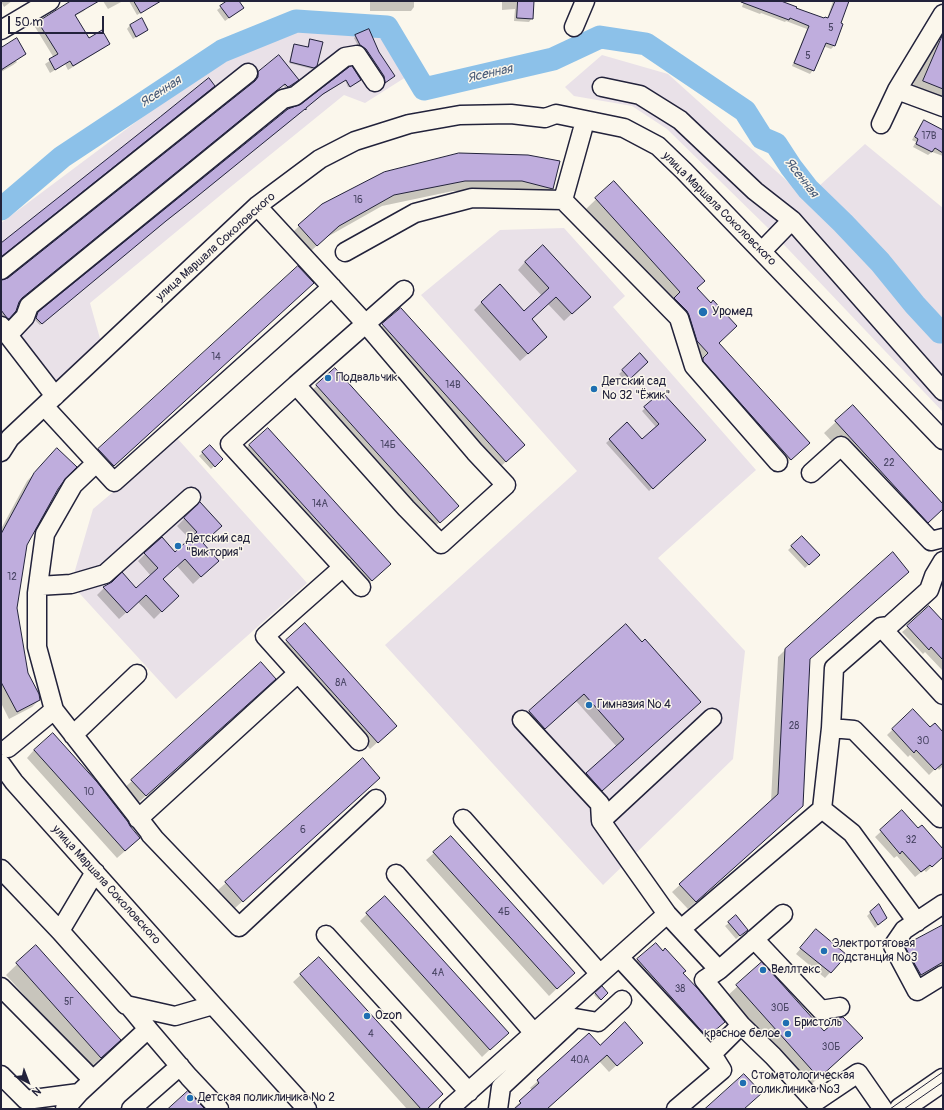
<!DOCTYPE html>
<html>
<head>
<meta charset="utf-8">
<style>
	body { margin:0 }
	#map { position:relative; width:944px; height:1110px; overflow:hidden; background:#fbf7ec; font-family:Pangolin,sans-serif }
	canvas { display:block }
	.frame { position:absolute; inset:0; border:2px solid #22223b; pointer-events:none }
	.north { position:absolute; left:8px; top:1062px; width:40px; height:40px; -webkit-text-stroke:3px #fbf7ec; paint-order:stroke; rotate:138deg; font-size:11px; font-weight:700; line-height:16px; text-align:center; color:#22223b }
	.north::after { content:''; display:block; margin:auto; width:14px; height:18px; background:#22223b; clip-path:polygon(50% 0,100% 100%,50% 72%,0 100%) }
	.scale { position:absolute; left:8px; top:16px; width:96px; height:18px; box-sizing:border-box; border:2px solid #22223b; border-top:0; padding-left:5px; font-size:12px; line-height:14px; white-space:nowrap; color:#22223b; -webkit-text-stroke:3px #fbf7ec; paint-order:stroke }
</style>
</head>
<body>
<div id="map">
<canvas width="944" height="1110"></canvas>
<div class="frame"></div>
<div class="north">N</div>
<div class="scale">50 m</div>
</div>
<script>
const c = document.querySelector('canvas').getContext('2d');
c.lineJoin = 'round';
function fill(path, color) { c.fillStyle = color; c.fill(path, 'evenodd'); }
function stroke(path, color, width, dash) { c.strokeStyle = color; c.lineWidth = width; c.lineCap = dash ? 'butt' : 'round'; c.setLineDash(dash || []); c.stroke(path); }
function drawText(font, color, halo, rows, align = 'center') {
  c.font = font + ' Pangolin,sans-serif'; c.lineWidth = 3; c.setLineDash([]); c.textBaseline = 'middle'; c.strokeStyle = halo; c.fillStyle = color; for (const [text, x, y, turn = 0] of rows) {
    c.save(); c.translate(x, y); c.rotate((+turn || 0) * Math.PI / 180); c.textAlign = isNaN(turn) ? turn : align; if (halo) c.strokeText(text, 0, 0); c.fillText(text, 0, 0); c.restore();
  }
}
const built = new Path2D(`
	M373,21L406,77L365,103L344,95L228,189L90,303L101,342L54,385L1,318V223L204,71L292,28Z
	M602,55L668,74L806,198L865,144L943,208V412L769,229L667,129L632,106L574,96L565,87Z
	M564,228L625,296L613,307L756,470L658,558L745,651L733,759L603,885L385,645L577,471L421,295L500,230Z
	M177,438L307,583L176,699L71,584L93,509Z`);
const shadow = new Path2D(`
	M1,1H12L4,7Z
	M74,1H85L88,6L84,11L75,16L89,40L108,44L104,48L68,70L65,64L50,73L45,64L54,58L35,27L39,22Z
	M103,1H123L108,9Z
	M129,1H150L152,5L149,8L137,15Z
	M229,1H238L243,8L225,21L217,10Z
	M370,1H414V7L411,11H370Z
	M502,1H533L532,18L529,22L514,21L515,9L502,10Z
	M744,1H778L795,9L824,19H827L833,1H848L840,24H842L834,46L831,49L823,46L813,70L810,74L792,66L807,29L786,21L785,22L761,13L760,14L742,7Z
	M130,25L147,30L144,33L133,39L127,29Z
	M356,36L378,53L393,77L384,83L383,78L358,46L354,38Z
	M310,40L316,65L312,69L289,63L293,46L294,45L307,48L309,42Z
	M941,40L943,41V111L908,97L925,56Z
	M1,49L17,62L13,65L1,72Z
	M350,68L360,80L359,82L348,87L345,80L321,96L305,108L304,110H303L163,222L40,325L35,320L39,313Z
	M259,73L296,81L288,87L286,88L283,85L21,298L18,302L15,311L7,320L5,319L1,313V281L8,279L254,83L256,80L257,74Z
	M924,121L943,135V156L932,152L928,155L913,147L916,142L912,140L920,125Z
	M459,154L553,188L541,200L511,192L453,191L382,206L327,237L305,256L288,237L299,226Z
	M614,182L696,288L718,344L798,452L781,469L694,371L671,302L586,209Z
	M525,262L582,304L564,321L548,304L531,320L539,344L520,361L474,310L482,302L524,312L542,296L518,270Z
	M298,267L305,291L106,473L91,457Z
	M401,309L516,452L498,469L375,332Z
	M640,355L647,362L626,382L619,374Z
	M317,385L450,513L432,529L310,393Z
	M662,393L702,443L649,491L606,443L627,424L642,440L656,427L642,411Z
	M853,406L943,505V508L916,533L824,433Z
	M249,445L382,571L364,588L242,453Z
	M210,446L222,459L211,469L199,456Z
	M50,457L64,478L26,545L16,608L27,674L39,700L32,707L9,719L1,703V529L27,481Z
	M200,503L202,543L210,568L193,584L177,566L162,579L170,603L154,619L138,602L119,619L97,595L104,588L136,589L151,576L138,561L145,554L175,553L190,539L177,526Z
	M802,537L819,555L805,568L788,550Z
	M943,623V671L925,652L923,654L902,632L908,627Z
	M305,625L388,733L370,749L279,648Z
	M626,625L692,709L594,797L579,781L617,747L576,701L537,736L522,719Z
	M786,649L809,659L794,813L688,909L672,892L771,802L778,657Z
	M267,686L138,803L124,788L132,781Z
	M913,710L930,728L943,733V766L939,770L937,767L929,775L910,755L908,757L887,735Z
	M34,750L132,845L117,858L27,758Z
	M363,760L372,785L235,908L218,890Z
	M902,812L917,830L943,851V857L940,859L926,872L924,870L915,877L897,856L894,858L875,837Z
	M434,853L566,980L549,996L426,860Z
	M878,905L886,918L875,928L867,916Z
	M367,914L500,1040L482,1057L360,921Z
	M729,923L743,933L736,939L725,926Z
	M943,926V967L908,987L895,958L908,945Z
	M811,936L846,955L825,978L796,954Z
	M655,944L682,973L716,1029L699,1044L630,967Z
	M35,947L108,1051L90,1068L6,975Z
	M319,958L426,1109H407L293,982Z
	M762,964L824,1033L850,1050L807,1088L725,998Z
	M602,987L607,993L599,1000L594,995Z
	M600,1046L634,1050L609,1072L599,1061L547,1109H513L532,1090L530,1088L538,1081Z`);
const river = new Path2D(`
	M1,209L62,157L222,51L296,21L387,27L424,89L553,59L600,37L646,44L745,111L762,138L776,144L791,167L808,189L843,223L880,262L915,305L940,332L943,331`);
const building = new Path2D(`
	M71,1H99L75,15L89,38L102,30L110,44L73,66L70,61L55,70L49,59L58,54L38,22Z
	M134,1H161L141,13Z
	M227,1H239L244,8L229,18L220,6Z
	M518,1H534L533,19L517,18Z
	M741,1H781L797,7L796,8L824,18L825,17L828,18L835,1H849L841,23L843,24L835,46L826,43L814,71L794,63L809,26L790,18L789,20L741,2Z
	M142,18L148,30L136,37L130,25Z
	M369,29L379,52L395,76L385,83L384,76L366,49L360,45L355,35Z
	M943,34V89L923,81Z
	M17,38L26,54L1,70V48Z
	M310,39L323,42L317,66L314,68L290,62L294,44L308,47Z
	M279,55L299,80L290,86L288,87L285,84L276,91L22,298L19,302L16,311L9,319L7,318L1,310V280L8,278L255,81L258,77V72Z
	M352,66L361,80L350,87L346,80L323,94L306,108V110L305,109L194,199L166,221L42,324L36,318L38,312L288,109L301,104L349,67Z
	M209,78L215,86L1,257V243L160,117Z
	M924,120L943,130V153L935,148L932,152L916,144L918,139L915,137Z
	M459,153L528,155L560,161L553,189L522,181H465L394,195L339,226L317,246L298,225L322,204L384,172Z
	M614,181L705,281L697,288L711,303L713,300L737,326L719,343L810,443L791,460L703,361V358L708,353L697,341L689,315L687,311L674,298L680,292L595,198Z
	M543,245L591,297L572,314L556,297L532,319L547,337L528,354L481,302L500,284L524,311L549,288L525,262Z
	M298,266L314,283L114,466L98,449Z
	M401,308L525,445L506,462L382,324Z
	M640,353L648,362L630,379L622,370Z
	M335,368L459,506L440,523L316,385Z
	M662,392L706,440L653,489L609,439L627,422L642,439L659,424L644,407Z
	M853,405L943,504V509L928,523L835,421Z
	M268,428L391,564L372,581L249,445Z
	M210,445L223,459L215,467L202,452Z
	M57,448L77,467L66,478L58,489L27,545L17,608L28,673L39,694L40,700L17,712L1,682V534L34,473Z
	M200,502L222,526L203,543L219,561L201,577L185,559L163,579L179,596L162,612L146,595L127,613L103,587L112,582L122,572L136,588L158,568L144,553L162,537L175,552L197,532L184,518Z
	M802,536L820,555L809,565L791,546Z
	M893,552L909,572L810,659L803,806L696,902L679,884L778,794L785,649Z
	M929,606L943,621V660L931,647L929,650L907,626Z
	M305,623L397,726L378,743L286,640Z
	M626,624L642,642L645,639L701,702L602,791L586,773L624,739L584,694L545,729L529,711Z
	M261,662L276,679L146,796L131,780Z
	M913,709L930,727L935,723L943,732V763L935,770L916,750L914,753L892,729Z
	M53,733L97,782L128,822L130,826L140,838L125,851L34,750Z
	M363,758L380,778L243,902L225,882Z
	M902,810L918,828L922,825L943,849V857L932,867L930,865L921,872L902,851L900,854L880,830Z
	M451,836L575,973L557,989L433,852Z
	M385,896L509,1033L490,1050L366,913Z
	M879,904L887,918L878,925L870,912Z
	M736,915L748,930L740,936L728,922Z
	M943,925V962L921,975L905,947L907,944Z
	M816,929L847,955L831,973L800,948Z
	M656,943L663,951L665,948L686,971L683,973L699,990L725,1022L707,1037L637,959Z
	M36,945L121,1040L101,1058L16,963Z
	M319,957L443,1094L427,1109H421L300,974Z
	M762,962L824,1031L839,1018L843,1017L863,1038L819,1078L736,985Z
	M602,986L608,993L601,1000L595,993Z
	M625,1022L643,1043L617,1066L607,1055L547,1109H514L521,1103L519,1101L539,1083L537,1080L589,1033L600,1045Z
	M744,1074L762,1093L744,1109H705Z
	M188,1091L205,1109H168Z`);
const minor = new Path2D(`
	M574,27L585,1
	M1,30L50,1
	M602,87L640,95L680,120L755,191L792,220
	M897,90L943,107
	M881,124L897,90L943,14
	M563,200L585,121
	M257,206L365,323L475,452L506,485L441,544L406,508L296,385L230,444L361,587
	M762,251L792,220L943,391
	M345,252L415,213L472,198L563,200L679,318L694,366L778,462
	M1,270L248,73
	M1,326L55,396
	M8,335L25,317L29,306L283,99L295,96L345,57L357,55L375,82
	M296,385L404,290
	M44,406L114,482L332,287
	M1,452L10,438L257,206L320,159L355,141L409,124L460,115L511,114L545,118L556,114L624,128L658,146L684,171L943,440
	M811,473L841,446L931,541L943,538
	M343,567L265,636L359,741
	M38,586L71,584L105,574L191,497
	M881,627L943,695
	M54,710L37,647V593L45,534L73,485L96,463
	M522,720L600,804L601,821L667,914L719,970L783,914
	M831,728L854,730L940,818
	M73,735L137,674
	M8,748L54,710L154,838
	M1,764L14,782L213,1005L307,1109
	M822,809L852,833L917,922
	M138,819L298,673
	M463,819L600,974
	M601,821L712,718
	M150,834L239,927L376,799
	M1,869L60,931L126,1005L175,1016L213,1005
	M396,874L534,1033
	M943,904L904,930L893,946L917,991L943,975
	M681,929L822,809L831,728L834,668L881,627L889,626L929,590L934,576L943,561
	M60,931L95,872
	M326,935L469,1092
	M754,939L821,1010L840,1007
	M619,957L718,1064
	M719,970L704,980L741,1025
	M1,987L93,1080
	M148,1029L189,1077L219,1109
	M1,1075L26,1100L79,1093
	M65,1109L79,1093L148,1029L129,1006
	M131,1109L180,1066
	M449,1109L667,914
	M498,1109L501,1087L575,1018L598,1022L622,1000
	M676,1109L722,1070L712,1054L741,1025L773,1056L815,1102L858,1073L883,1109`);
const major = new Path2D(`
	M901,1109L943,1080`);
const tram = new Path2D(`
	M890,1109L943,1072
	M904,1109L943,1082`);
const markers = [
	[703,312,5,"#1f6fb2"],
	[328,378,4,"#1f6fb2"],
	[594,389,4,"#1f6fb2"],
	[178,546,4,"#1f6fb2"],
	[589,705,4,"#1f6fb2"],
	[824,951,4,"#1f6fb2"],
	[763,970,4,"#1f6fb2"],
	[367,1016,4,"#1f6fb2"],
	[786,1023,4,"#1f6fb2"],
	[788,1034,4,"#1f6fb2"],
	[743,1083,4,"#1f6fb2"],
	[190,1098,4,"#1f6fb2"]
];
const numberNames = [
	["5",831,28],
	["5",808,56],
	["17В",929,136],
	["16",358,200],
	["14",216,357],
	["14В",453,385],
	["14Б",388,445],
	["22",889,463],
	["14А",320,504],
	["12",12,577],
	["8А",341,683],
	["28",794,726],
	["30",923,741],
	["10",89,792],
	["6",303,830],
	["32",911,840],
	["4Б",504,912],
	["4А",438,973],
	["38",680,989],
	["5Г",69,1002],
	["30Б",780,1008],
	["4",371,1034],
	["30Б",831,1047],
	["40А",580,1060]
];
const streetNames = [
	["улица Маршала Соколовского",719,209,45],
	["улица Маршала Соколовского",216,247,-42],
	["улица Маршала Соколовского",106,885,48]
];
const poiNames = [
	["Уромед",712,312],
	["Подвальчик",336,378],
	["Детский сад",602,382],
	["№ 32 \"Ёжик\"",602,396],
	["Детский сад",186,539],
	["\"Виктория\"",186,553],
	["Гимназия № 4",597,705],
	["Электротяговая",832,944],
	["подстанция №3",832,958],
	["Веллтекс",771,970],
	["Ozon",375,1016],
	["Бристоль",794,1023],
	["красное белое",780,1034,"right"],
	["Стоматологическая",751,1076],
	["поликлиника №3",751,1090],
	["Детская поликлиника № 2",198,1098]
];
const waterNames = [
	["Ясенная",490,74,-13],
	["Ясенная",161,92,-33],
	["Ясенная",801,178,52]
];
fill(built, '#e9e1e8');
fill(shadow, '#0003');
stroke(river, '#8cc1e9', 23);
fill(building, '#bfaddd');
stroke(building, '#22223b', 1);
stroke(minor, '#22223b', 21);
stroke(major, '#22223b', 25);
stroke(minor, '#fbf7ec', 18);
stroke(major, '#fbf7ec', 22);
stroke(tram, '#22223b', 1);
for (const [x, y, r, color] of markers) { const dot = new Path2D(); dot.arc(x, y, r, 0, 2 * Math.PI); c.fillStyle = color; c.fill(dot); stroke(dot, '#fbf7ec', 1.5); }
drawText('10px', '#494564', null, numberNames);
drawText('12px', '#22223b', '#fbf7ec', streetNames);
drawText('12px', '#22223b', '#fbf7ec', poiNames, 'left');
drawText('italic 13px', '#475a78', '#fbf7ec', waterNames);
</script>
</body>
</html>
